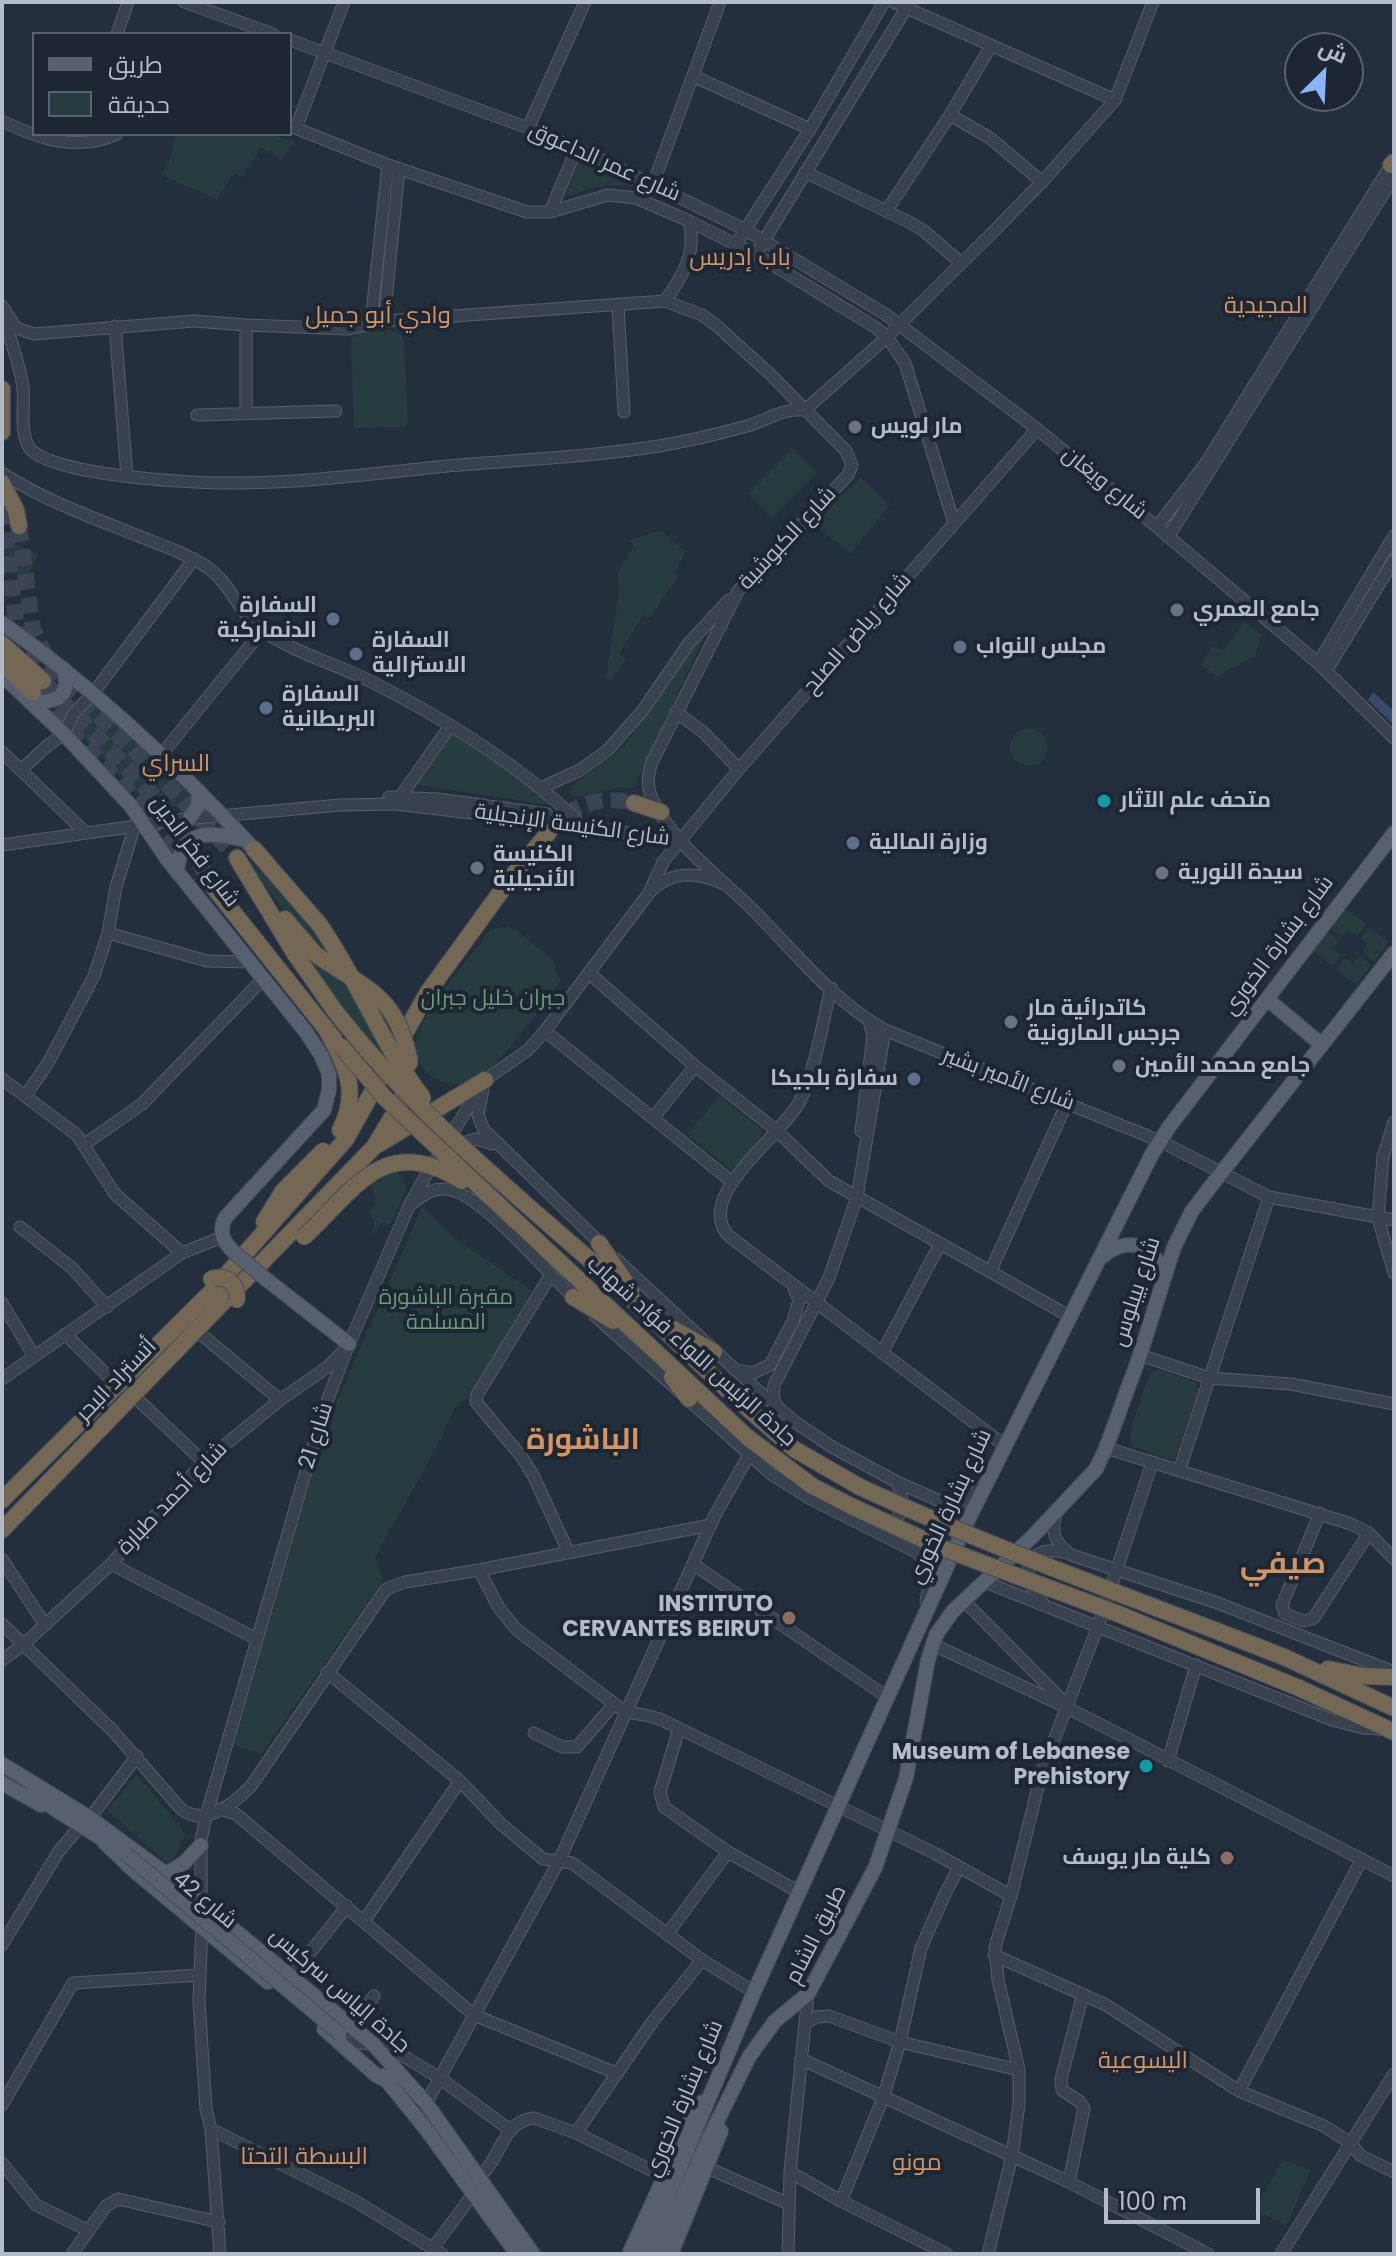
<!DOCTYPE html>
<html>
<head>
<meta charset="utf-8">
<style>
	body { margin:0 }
	#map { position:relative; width:1396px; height:2256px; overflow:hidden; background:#242f3e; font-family:Poppins,Cairo,sans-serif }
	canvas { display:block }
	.frame { position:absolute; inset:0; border:4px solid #b4bcc9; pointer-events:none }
	.legend { position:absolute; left:32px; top:32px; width:260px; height:104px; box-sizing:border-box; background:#1d2633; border:2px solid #59626f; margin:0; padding:10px 14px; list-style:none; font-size:24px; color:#b4bcc9 }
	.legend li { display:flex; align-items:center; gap:16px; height:40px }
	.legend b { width:40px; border:2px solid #59626f }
	.north { position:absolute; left:1284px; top:32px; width:80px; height:80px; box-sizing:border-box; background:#1d2633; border:2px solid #59626f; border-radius:50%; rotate:24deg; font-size:22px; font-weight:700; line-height:32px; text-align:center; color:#b4bcc9 }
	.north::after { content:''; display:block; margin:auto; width:28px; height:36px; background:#8ab4f8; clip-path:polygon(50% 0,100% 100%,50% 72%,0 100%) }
	.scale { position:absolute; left:1104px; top:2188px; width:156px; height:36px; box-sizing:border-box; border:4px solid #b4bcc9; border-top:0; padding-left:10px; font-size:24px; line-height:28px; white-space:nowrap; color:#b4bcc9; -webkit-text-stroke:6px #1d2633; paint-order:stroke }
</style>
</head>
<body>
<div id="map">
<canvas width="1396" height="2256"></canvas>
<div class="frame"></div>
<ul class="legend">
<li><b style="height:10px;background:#56606e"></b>طريق</li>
<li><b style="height:22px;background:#263c3f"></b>حديقة</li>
</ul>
<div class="north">ش</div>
<div class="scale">100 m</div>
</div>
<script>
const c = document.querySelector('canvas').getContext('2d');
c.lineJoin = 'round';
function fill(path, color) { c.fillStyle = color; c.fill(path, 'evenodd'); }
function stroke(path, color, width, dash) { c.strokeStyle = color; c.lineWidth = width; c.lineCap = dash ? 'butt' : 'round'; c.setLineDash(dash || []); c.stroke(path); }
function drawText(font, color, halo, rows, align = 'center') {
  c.font = font + ' Poppins,Cairo,sans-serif'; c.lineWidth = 8; c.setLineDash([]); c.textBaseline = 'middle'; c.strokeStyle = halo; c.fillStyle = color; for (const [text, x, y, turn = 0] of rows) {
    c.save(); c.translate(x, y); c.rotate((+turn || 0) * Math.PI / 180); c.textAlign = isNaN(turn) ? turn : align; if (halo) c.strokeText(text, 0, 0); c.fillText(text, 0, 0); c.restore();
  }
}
const green = new Path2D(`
	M176,134H269L294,142L281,159L261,147L242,177L234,173L217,199L161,175L169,161Z
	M582,162L639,187C610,183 597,184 570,196L566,194L578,164Z
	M383,327L400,334L404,340L408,422L403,427L354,428L351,341C360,328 369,328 383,327Z
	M793,449L817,473L772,518L748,494Z
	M861,478L890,504L850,554L812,522Z
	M660,530L686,552L674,572L678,577L650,618L644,615L619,654L626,659L610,682L606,677L619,591L617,573L634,547L630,540Z
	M2,537L38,554L25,581L2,570Z
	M1244,622L1262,635L1255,656L1217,676L1201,664L1214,645L1223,651Z
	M708,628L634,788L619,787L578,797L571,794L570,787L622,749Z
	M97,704L195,793L192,804L151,808L78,733C72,718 82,705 97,704Z
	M1010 747a19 19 0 1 1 38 0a19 19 0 1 1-38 0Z
	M452,731L563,807L413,784Z
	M245,856L291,902L332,958C297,930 268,893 245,856Z
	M1346,909L1366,924L1357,936L1349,930L1342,937L1331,928Z
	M507,926L516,930L553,960L560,981C542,1007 499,1069 471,1081C457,1088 437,1082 426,1072C418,1063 411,1052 416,1039C429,1002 467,961 491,929Z
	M1369,927L1389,942L1374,962L1363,952L1368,944L1361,938Z
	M1328,932L1339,941L1333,949L1341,955L1333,966L1313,951Z
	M295,942L345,981L371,1032L400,1077L330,994Z
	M1359,956L1371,965L1356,985L1337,969L1345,958L1353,964Z
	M720,1096L764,1132L733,1171L687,1134Z
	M396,1171L407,1187L391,1224L382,1223L373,1234L374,1221L369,1212L377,1201L370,1186Z
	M422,1207L458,1240L532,1291L469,1397L460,1402L453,1411L440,1441L375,1557L383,1580L261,1754L234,1745L327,1424Z
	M1159,1369L1196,1383L1199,1389L1174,1461L1135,1447L1129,1436L1149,1374Z
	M137,1774L186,1834L176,1855L168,1864L107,1810Z
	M1283,2160L1310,2170L1287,2225L1254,2210Z`);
const water = new Path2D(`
	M1373,692L1394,711V725L1368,700Z`);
const highwayTunnel = new Path2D(`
	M2,509L16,621L24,641L165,782L237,858
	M19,526L33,629L46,657
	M43,681L154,796L180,831L214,888
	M36,695L146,809L183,854
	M549,832C571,804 599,795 634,803`);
const minor = new Path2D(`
	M184,2L273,34
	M893,2L1115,100
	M117,34L128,2
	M290,40L528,128L594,156L746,230L885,314L1037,429L1157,527L1318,663L1394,738
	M693,76L810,129
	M950,115L990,138L1042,182
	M2,121C40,139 77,152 117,134
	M290,126L388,165L527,212H550L608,195L636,198L689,221L755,254L875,327L887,337L905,363L954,523
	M296,128L344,2
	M528,128L585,2
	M805,172L909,222L924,231L961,263
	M653,184L720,2
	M887,210L950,115L991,46
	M550,212L577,148
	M736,244L810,129L884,2
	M760,247L910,2
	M665,301C683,276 697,252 689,221
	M618,305L624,412
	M2,306L16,328L34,334L194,321L246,325L349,329L384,321L665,301L702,315L717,326L770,374L846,451L852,465L848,475L738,591L653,760C648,772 646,783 651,796C671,843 718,875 753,910C794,951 834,1002 885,1030L1160,1141L1269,1197L1394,1220
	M3,317C11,340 19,363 23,387C25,406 19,431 29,447C47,476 200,484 235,483C306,483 377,473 447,466C517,460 589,457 659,446C689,441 718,434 747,426C767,420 784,408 805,410
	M384,321L399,168
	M371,322L388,165
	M246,325V414
	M115,326L127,476
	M805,410L887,337L995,230L1042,182L1115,100L1153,2
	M197,415L336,411
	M2,473C45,501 94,518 141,537C164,546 187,554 207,567C230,583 238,610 258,628C291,651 332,663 368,680C440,716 517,764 576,819L575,825
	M1157,527L1206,463L1394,160
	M1168,537L1394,177
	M1318,663L1394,536
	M1326,671L1394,560
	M676,712L703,732L739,769
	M2,752L86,833
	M161,755L262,631
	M21,770L47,746L64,734L74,713L94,692L194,559
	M541,788L580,770L608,750L643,710L689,643L729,600
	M389,797L437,799L547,814
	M398,800L450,726
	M2,845L186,819L340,805L396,804L581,826L680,841
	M650,892C671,871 695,871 722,883
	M108,933L207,961L251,962
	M589,973L695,1066L777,1131L829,1181L1069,1316
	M831,988C822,1025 816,1067 800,1101C782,1136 692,1197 729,1236L1004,1445
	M545,1031L732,1182
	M2,1079L77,1135L115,1194L182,1253
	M483,1089L478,1115L484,1130L604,1247
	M26,1095L48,1063L94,976L108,933L116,887L135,825
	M653,1118L695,1066
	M1394,1122L1383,1157L1378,1218L1394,1273
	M861,1131L873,1036L869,1021
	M448,1140L485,1080L528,1050L545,1031L649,893L663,862L680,841L739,769L1037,429
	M85,1144L142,1104L264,978
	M456,1145L476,1139L493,1144
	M413,1203C423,1195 432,1188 446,1189C480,1191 549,1275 576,1300
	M20,1227L72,1268L107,1307
	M616,1259L755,1388L795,1422L832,1447L897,1482L942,1502L964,1501L982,1487
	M990,1272L1067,1103
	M550,1276L477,1395L476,1402L521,1456L533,1475L568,1551
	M2,1303L34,1356
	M595,1316L771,1474L811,1499L918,1553L930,1571L931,1580L926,1600
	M65,1334L111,1379
	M203,1336L280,1400
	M882,1353L940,1244
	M1140,1355L1209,1378L1291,1384L1394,1404
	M738,1370L753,1373L770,1365L793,1321L799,1300L794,1289
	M2,1379L182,1253L222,1237
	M139,1401L204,1462
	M778,1408L773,1397L774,1385L829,1278L857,1197L885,1030
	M1106,1448L1351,1524L1369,1533L1394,1559
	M1179,1471L1269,1197
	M1057,1511C1050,1532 1054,1542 1071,1555L1215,1602L1394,1672
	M1320,1513L1282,1605L1285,1614L1303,1621L1313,1619L1369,1533
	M890,1527C905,1513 904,1501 897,1482
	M2,1559L45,1625
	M111,1564L257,1639
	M693,1564L887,1697
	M479,1570L499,1608L517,1630L620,1708C632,1716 648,1713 662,1720L936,1854L1011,1896
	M985,1582L1332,1720L1363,1728L1381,1729
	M964,1601L1065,1703
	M1043,1603C1016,1575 1027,1542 1067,1553
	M2,1624L113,1731L180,1808C203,1828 234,1804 251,1786L386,1589L405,1582L479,1570L711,1525
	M932,1644L1068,1708L1394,1876
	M2,1660L23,1645L111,1564L204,1462L280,1400L329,1366L343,1351
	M327,1672L460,1781L501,1824L543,1859L572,1863L702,1960L754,1992
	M679,1729L660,1792L664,1807L728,1852L799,1892
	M534,1733L562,1747H577L614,1704
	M1168,1761L1196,1665
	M220,1809L236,1814L474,2015L616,2073
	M90,1818L137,1756
	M201,1907V1840L206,1816L324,1409L349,1344L409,1206L434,1161
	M364,1921L460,1781
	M202,1924L199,2001L206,2109L211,2129L220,2254
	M668,1933L728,1852
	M2,1945L59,1851L81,1825
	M994,1955L1106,2005L1239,2091L1324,2126L1349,2142L1361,2156L1394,2172
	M291,1977L347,1906
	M805,2024L816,2017L829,2016L900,2042L1019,2070
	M352,2027L374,1996
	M350,2042L383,2045L392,2049L441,2079L510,2130
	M801,2059L1069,2182L1208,2254
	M1239,2091L1362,1859
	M426,2103L559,1861L715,1515L749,1455
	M2,2105L73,1983L200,1975
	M211,2129L355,2201L442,2254
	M576,2133L653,2021L702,1960
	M2,2163L36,2205L89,2231
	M708,2168L789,2204
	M790,2172L841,2201L947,2254
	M478,2177C502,2160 500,2122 534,2118L576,2133L663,2176
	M1069,2182L1084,2108L1080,2102L1062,2090L1061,2079L1083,1994
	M841,2201L883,2098L900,2042L921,1948L944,1896L959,1867
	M433,2248L473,2194
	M72,2254L106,2206L118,2199L219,2222
	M788,2254L790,2172L808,1994
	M988,2254L1012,2156L1019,2104V2070L998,1980L995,1947L1011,1896L1042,1771L1098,1626L1152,1463
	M1281,2254L1394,2074`);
const major = new Path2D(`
	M2,623C94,688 177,766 254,849
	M2,675L64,734L131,806L167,859L306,1032L321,1055L329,1074V1090L324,1110L225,1218C218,1233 224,1243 235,1253
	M31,702C56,703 71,698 64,669
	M189,819L198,806L199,791
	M177,870C182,826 214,833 246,840
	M1267,999L1322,1045
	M1103,1256C1128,1235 1158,1245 1163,1278
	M262,1276L349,1344
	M2,1764L90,1818L166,1874L373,2044L426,2103L533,2254
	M2,1783L41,1805
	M34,1792L53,1808L112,1845
	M104,1842L132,1869L268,1982
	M166,1874L184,1863L201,1845
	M324,2029L376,2075L389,2082
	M383,2076L426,2129L517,2254
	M629,2254L690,2120L702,2102
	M643,2254L754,1992L967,1522L1152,1154L1169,1127L1394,833
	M657,2254L708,2140L749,2057L775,2021L808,1994L875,1868L906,1778L928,1660L936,1635L953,1611L1032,1537L1096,1469L1106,1448L1140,1355L1174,1247L1192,1211L1211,1186L1394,953
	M671,2254L721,2131`);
const highway = new Path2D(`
	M1391,165L1394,162
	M2,389V432
	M2,483L16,510L19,526
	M2,644L43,681
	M2,662L33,692
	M634,803L661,812
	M254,849L319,924
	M237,858L295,954L335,1011
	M214,888L334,1039
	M285,919L315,954
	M327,1031C346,1066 360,1092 340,1130
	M379,1144L485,1080
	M264,1222L283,1191L323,1151
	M517,1222L747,1437L812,1486L851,1506
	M599,1243L631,1290
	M592,1262L739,1401L794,1449L860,1487
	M573,1297L613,1321
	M670,1327L714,1352
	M672,1377L689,1399
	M2,1500L213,1290L346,1139L428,992L513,875L549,832
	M2,1530L374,1147L400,1104L408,1081
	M1284,1657L1394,1708
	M1328,1669L1363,1676L1394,1677
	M1299,1688L1394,1732`);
const majorBridge = new Path2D(`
	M235,1253L262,1276
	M125,1853L340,2034`);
const highwayBridge = new Path2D(`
	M319,924C358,979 381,1044 423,1098
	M315,954C367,990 397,994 410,1063
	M335,1011C409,1106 502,1183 592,1262
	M341,1046L385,1098L517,1222
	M304,1237C356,1188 385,1132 462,1181
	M211,1279C227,1274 238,1284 237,1300
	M860,1487C998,1551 1142,1601 1284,1657
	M851,1506L942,1548L1116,1613L1299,1688`);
const markers = [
	[855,427,8,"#6b7280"],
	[1177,610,8,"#6b7280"],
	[333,619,8,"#5c6f8a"],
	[960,647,8,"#5c6f8a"],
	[356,654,8,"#5c6f8a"],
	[266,708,8,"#5c6f8a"],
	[1104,801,8,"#0f9aa8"],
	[853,843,8,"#5c6f8a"],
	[477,868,8,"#6b7280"],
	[1162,873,8,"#6b7280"],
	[1011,1022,8,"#6b7280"],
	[1119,1066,8,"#6b7280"],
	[914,1079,8,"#5c6f8a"],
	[789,1618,8,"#8d6e63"],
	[1146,1766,8,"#0f9aa8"],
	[1227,1858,8,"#8d6e63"]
];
const streetNames = [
	["شارع عمر الداعوق",604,163,24],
	["شارع ويغان",1104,484,39],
	["شارع الكبوشية",788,539,-47],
	["شارع رياض الصلح",858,634,-49],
	["شارع الكنيسة الإنجيلية",572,826,8],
	["شارع فخر الدين",194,852,53],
	["شارع بشارة الخوري",1279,946,-53],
	["شارع الأمير بشير",1008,1080,21],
	["شارع بيبلوس",1137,1292,-72],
	["جادة الرئيس اللواء فؤاد شهاب",691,1352,42],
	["أتستراد البحر",117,1381,-46],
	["شارع 21",317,1436,-73],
	["شارع أحمد طبارة",173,1499,-46],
	["شارع بشارة الخوري",951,1507,-65],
	["شارع 42",204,1901,40],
	["طريق الشام",817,1935,-63],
	["جادة إلياس سركيس",339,1991,41],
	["شارع بشارة الخوري",685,2099,-67]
];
const poiNames = [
	["مار لويس",871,427],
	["السفارة",317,606,"right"],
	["الدنماركية",317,631,"right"],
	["جامع العمري",1193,610],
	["السفارة",372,641],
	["الاسترالية",372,666],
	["مجلس النواب",976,647],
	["السفارة",282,695],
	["البريطانية",282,720],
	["متحف علم الآثار",1120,801],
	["وزارة المالية",869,843],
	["الكنيسة",493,855],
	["الأنجيلية",493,880],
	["سيدة النورية",1178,873],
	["كاتدرائية مار",1027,1009],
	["جرجس المارونية",1027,1034],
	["جامع محمد الأمين",1135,1066],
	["سفارة بلجيكا",898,1079,"right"],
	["INSTITUTO",773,1605,"right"],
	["CERVANTES BEIRUT",773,1630,"right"],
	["Museum of Lebanese",1130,1753,"right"],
	["Prehistory",1130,1778,"right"],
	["كلية مار يوسف",1211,1858,"right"]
];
const parkNames = [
	["جبران خليل جبران",493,999],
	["مقبرة الباشورة",446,1298],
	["المسلمة",446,1323]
];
const neighbourhoodNames = [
	["باب إدريس",740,259],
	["المجيدية",1266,307],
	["وادي أبو جميل",378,317],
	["السراي",176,765],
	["اليسوعية",1143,2062],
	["البسطة التحتا",304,2158],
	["مونو",917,2164]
];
const districtNames = [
	["الباشورة",583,1441],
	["صيفي",1283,1565]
];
fill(green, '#263c3f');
fill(water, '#394c67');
stroke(highwayTunnel, '#3a4453', 16, [16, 8]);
stroke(minor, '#565f6c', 13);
stroke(major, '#414a57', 16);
stroke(highway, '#434c59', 18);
stroke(minor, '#38414e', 11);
stroke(major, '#56606e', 14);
stroke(highway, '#746855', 16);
stroke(majorBridge, '#414a57', 16, []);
stroke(highwayBridge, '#434c59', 18, []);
stroke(majorBridge, '#56606e', 14);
stroke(highwayBridge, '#746855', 16);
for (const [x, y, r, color] of markers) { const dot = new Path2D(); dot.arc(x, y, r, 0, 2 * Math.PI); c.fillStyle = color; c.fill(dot); stroke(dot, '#1d2633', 3); }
drawText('22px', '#b4bcc9', '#1d2633', streetNames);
drawText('bold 22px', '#b4bcc9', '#1d2633', poiNames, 'left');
drawText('22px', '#6b9a76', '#1d2633', parkNames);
drawText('24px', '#d59563', '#1d2633', neighbourhoodNames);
drawText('bold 30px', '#d59563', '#1d2633', districtNames);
</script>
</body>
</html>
